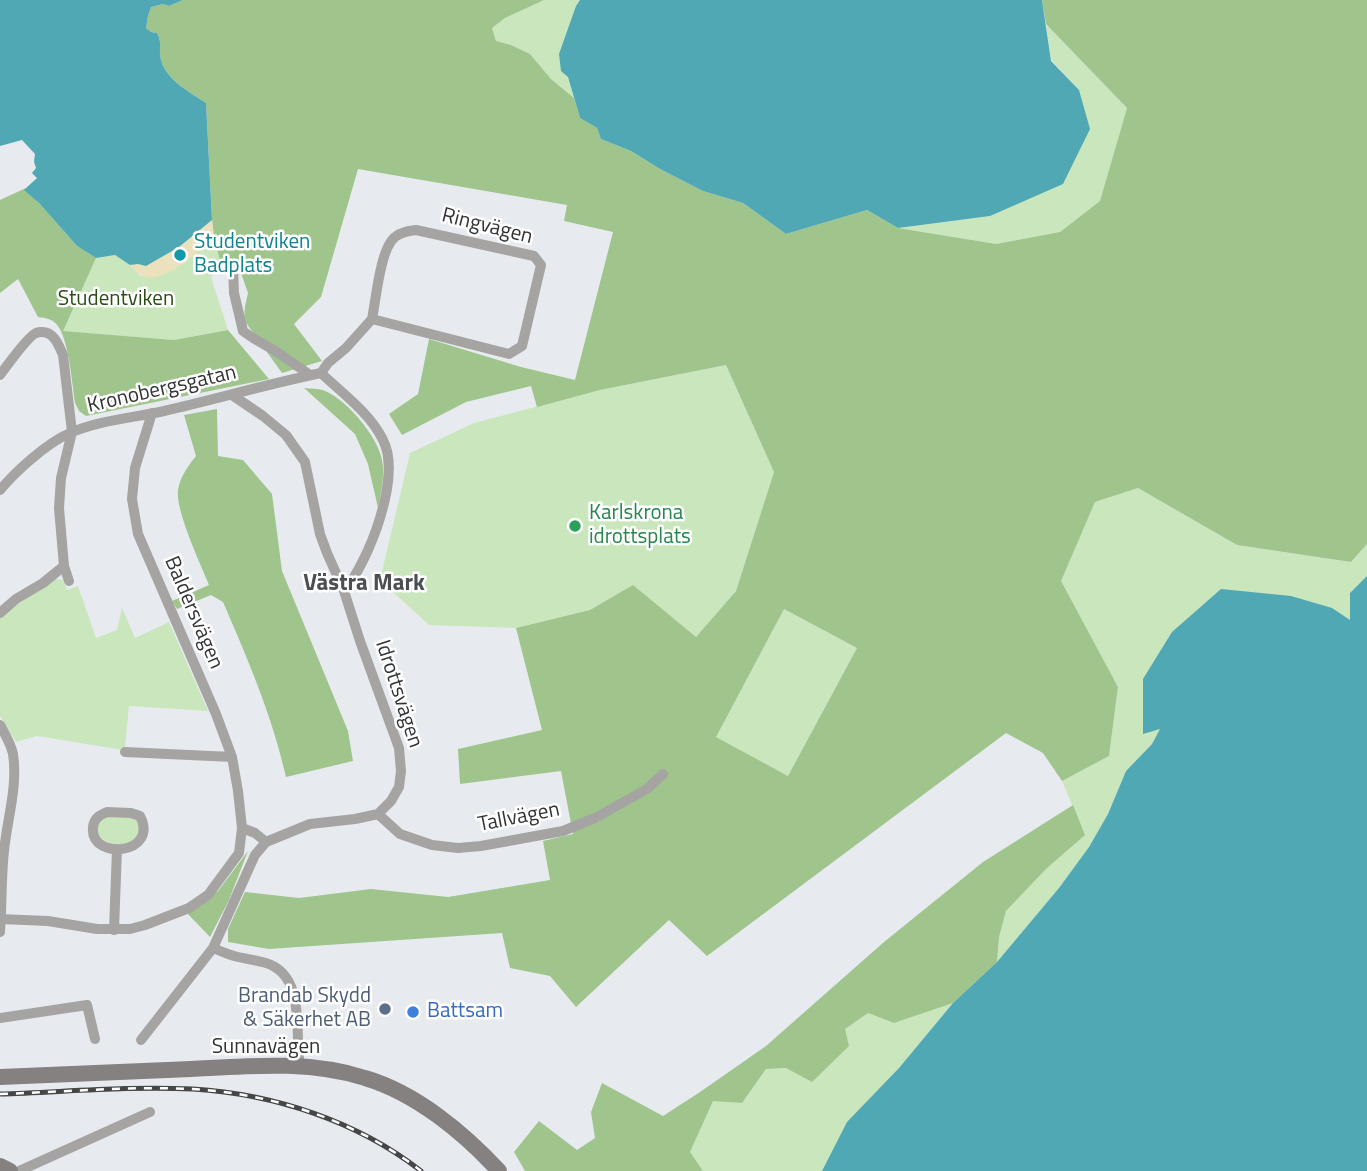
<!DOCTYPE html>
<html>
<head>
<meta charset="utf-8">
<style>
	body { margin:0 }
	canvas { display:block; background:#e7ebef }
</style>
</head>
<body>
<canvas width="1367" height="1171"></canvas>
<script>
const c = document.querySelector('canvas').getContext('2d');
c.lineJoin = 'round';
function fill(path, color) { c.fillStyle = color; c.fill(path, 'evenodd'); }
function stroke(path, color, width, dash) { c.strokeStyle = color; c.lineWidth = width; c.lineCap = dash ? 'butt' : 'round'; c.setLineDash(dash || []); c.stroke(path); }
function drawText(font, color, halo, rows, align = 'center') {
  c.font = font + ' "Titillium Web",sans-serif'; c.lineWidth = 5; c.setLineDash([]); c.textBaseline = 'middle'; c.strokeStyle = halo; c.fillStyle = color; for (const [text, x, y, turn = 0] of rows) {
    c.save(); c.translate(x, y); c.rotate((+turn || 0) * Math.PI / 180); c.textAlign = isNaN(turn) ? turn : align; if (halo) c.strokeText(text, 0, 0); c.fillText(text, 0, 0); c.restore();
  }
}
const green = new Path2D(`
	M544,0H580L576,6L568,77L574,98L551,79L530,54L511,45L496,41L492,28L505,18Z
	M1046,24L1127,108L1100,201L1060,232L996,244L898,228L990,216L1079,90L1051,60Z
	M214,237L221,265L211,277L228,330L174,340L62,331L96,258L115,255L130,265L141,276L185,262Z
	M726,365L774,472L736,591L696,637L633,586L590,610L516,628L429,625L380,580L410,453L474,423L600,390Z
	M1138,488L1237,545L1351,562L1367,544V576L1350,593L1351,621L1144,710L1143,733L1161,728L1152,744L1126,771L1108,814L1089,847L1059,888L997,962L999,937L1006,911L1046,869L1085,835L1062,781L1109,756L1118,687L1060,581L1095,502Z
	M55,579L63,580L67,590L78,586L96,638L117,630L122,608L135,638L169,622L208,711L129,706L125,748L123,750L37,736L16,742L0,716V618L12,608Z
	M784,609L857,648L788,776L715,737Z
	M107,815L135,817L140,828L137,837C120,849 114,847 96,835L98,820Z
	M953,1003L899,1068L847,1123L822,1171H703L690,1152L713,1100L742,1103L766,1069L786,1068L868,1013L894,1023Z`);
const forest = new Path2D(`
	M183,0H544L505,18L492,28L496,41L511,45L530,54L551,79L574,98L580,118L597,128L601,139L631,151L660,169L703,191L743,203L786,234L867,210L898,228L996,244L1060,232L1100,201L1127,108L1046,24L1042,0H1367V544L1351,562L1237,545L1138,488L1095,502L1061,581L1118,687L1109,756L1062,781L1043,753L1006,733L707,956L669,920L576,1007L550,976L510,968L502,933L269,949L228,942V929L245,892L299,898L371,889L448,897L550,880L543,841L573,834L561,771L460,784L458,749L542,730L516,628L590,610L633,585L696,637L736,591L774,472L726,365L600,390L537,407L531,386L466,402L402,435L389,414L418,394L429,339L521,367L575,380L613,232L564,221L567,205L358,169L321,297L294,324L322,361L282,373L244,320L245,306L248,293L241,273L230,260L221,265L214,237L212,220L206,103C190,92 166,80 161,60C158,49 163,44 157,33L151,32L146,28L148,16L151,7L163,4L169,6ZM784,609L857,648L788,776L716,737Z
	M26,188L25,190L39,203L77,246L96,258L63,331L174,340L228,330L269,379L86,416L79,411L75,403C72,383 69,342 58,326C53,319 46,318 38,317L18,279L0,293V200Z
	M304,388C310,389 319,388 325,391C347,400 378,437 382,460C385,476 381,493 378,508L368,464L355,434Z
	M217,409L218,456L243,460L272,494L282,571L348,731L353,761L286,777C272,715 248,660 223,602L211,595L177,609L172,601L209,585C201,565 175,510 178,490C180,477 188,466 196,456L184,415Z
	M1073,805L1085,835L1046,869L1006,911L999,937L997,962L953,1003L894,1023L868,1013L845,1029L849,1046L812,1082L786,1068L766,1069L742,1103L713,1101L690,1152L703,1171H525L514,1152L539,1121L577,1150L595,1138L591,1112L602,1083L663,1116L700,1092L766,1046L884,942L983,862Z
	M248,851L229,900L210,937L187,913L218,891Z`);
const sand = new Path2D(`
	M212,220L214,237C198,251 165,285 143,276C138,274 133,268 130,265C162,261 188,240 212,220Z`);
const water = new Path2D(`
	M0,0H183L169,6L163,4L151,7L148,16L146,28L151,32L157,33C163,44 158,49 161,60C166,80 190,92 206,103L212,220L179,247L146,266L138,264L130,265L115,255L96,258L77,246L39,203L24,190L37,178L32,173L36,168L34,162L35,154L22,140L0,146Z
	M580,0H1042L1051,61L1079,90L1090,129L1063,184L990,216L898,228L867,210L786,234L743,203L703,191L660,169L631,151L601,139L597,128L580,118L568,77L561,71L559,54L576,6Z
	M1367,576V1171H822L847,1122L899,1068L953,1003L997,962L1059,888L1089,847L1108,814L1126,771L1152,744L1160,729L1143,734V679L1172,632L1221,589L1291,596L1332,608L1350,620V593Z`);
const street = new Path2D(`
	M233,267L234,293L243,331L253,338L277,352L310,375
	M321,373C342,393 370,413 383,440C402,477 369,561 344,591
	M0,375C7,366 27,337 36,333C41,331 48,332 52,336C57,340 60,348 63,355L72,432L61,478L59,508L64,566L69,581
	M152,413L135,468L132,499L138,534L216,714L232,757L238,791L242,828
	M0,490C17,470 47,443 70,433C100,420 133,418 164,411C216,399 268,384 321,373L328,363L346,348L372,319L509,354L522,346L541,265L534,256L416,230C408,231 401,232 395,237C380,249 376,300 372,319
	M0,613L16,599L43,583L64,566
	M0,725C5,734 11,744 13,754C18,786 7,820 4,851C1,878 2,906 0,932
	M125,752L232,757
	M107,812L131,813L140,816C160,855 89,861 93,827C94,818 100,815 107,812Z
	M378,814L400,834L432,845L458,848L481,846L563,831L595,818L647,789L663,774
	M0,919L48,921L97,929H130L145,925L189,908L208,895L239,853L242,828L255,833L266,842
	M114,930L117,849
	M213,948C220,951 227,954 234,956C245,959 256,960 266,963C307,976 294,1033 300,1066
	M0,1018L87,1005L95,1039
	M141,1040L213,948L255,855L266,842L310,824L355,819L378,814L391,801L399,787L401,771L399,748L360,641L344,591L327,553L320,534L305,462L286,435L263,416L232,395
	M19,1171L150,1112`);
const secondary = new Path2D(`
	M0,1077C64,1074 127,1072 191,1069C249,1066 309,1060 365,1078C416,1093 464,1133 499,1171
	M0,1166L10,1171`);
const rail = new Path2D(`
	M0,1094C64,1092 129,1086 193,1089C274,1094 357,1121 421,1171`);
const markers = [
	[180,255,7,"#0f9aa8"],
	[575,526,7,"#2e9e5b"],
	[385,1009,7,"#5c6f8a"],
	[413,1012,7,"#3f7fe0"]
];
const streetNames = [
	["Ringvägen",487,227,14],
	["Kronobergsgatan",162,390,-13],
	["Baldersvägen",193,613,67],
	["Idrottsvägen",398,694,72],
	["Tallvägen",519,818,-11],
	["Sunnavägen",266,1048]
];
const cultureNames = [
	["Studentviken",194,243],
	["Badplats",194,267]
];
const parkNames = [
	["Studentviken",116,300]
];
const leisureNames = [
	["Karlskrona",589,514],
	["idrottsplats",589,538]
];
const serviceNames = [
	["Brandab Skydd",371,997],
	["& Säkerhet AB",371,1021]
];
const shopNames = [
	["Battsam",427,1012]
];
const neighbourhoodNames = [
	["Västra Mark",364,584]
];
fill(green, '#cae6bd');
fill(forest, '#9fc58d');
fill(sand, '#ebe1bc');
fill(water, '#4fa8b4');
stroke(street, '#a6a4a3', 10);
stroke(secondary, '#858181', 16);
stroke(rail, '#444647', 5);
stroke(rail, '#fff', 2.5, [8]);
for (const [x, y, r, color] of markers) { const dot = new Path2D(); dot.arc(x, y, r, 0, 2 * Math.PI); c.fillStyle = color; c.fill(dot); stroke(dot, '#fff', 2.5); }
drawText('21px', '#313334', '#fff', streetNames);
drawText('21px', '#0d838f', '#fff', cultureNames, 'left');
drawText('21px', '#2a4d15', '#fff', parkNames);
drawText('21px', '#27864d', '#fff', leisureNames, 'left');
drawText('21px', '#4e5e75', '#fff', serviceNames, 'right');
drawText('21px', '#366cbe', '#fff', shopNames, 'left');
drawText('bold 23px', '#4b4f51', '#fff', neighbourhoodNames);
</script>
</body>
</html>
